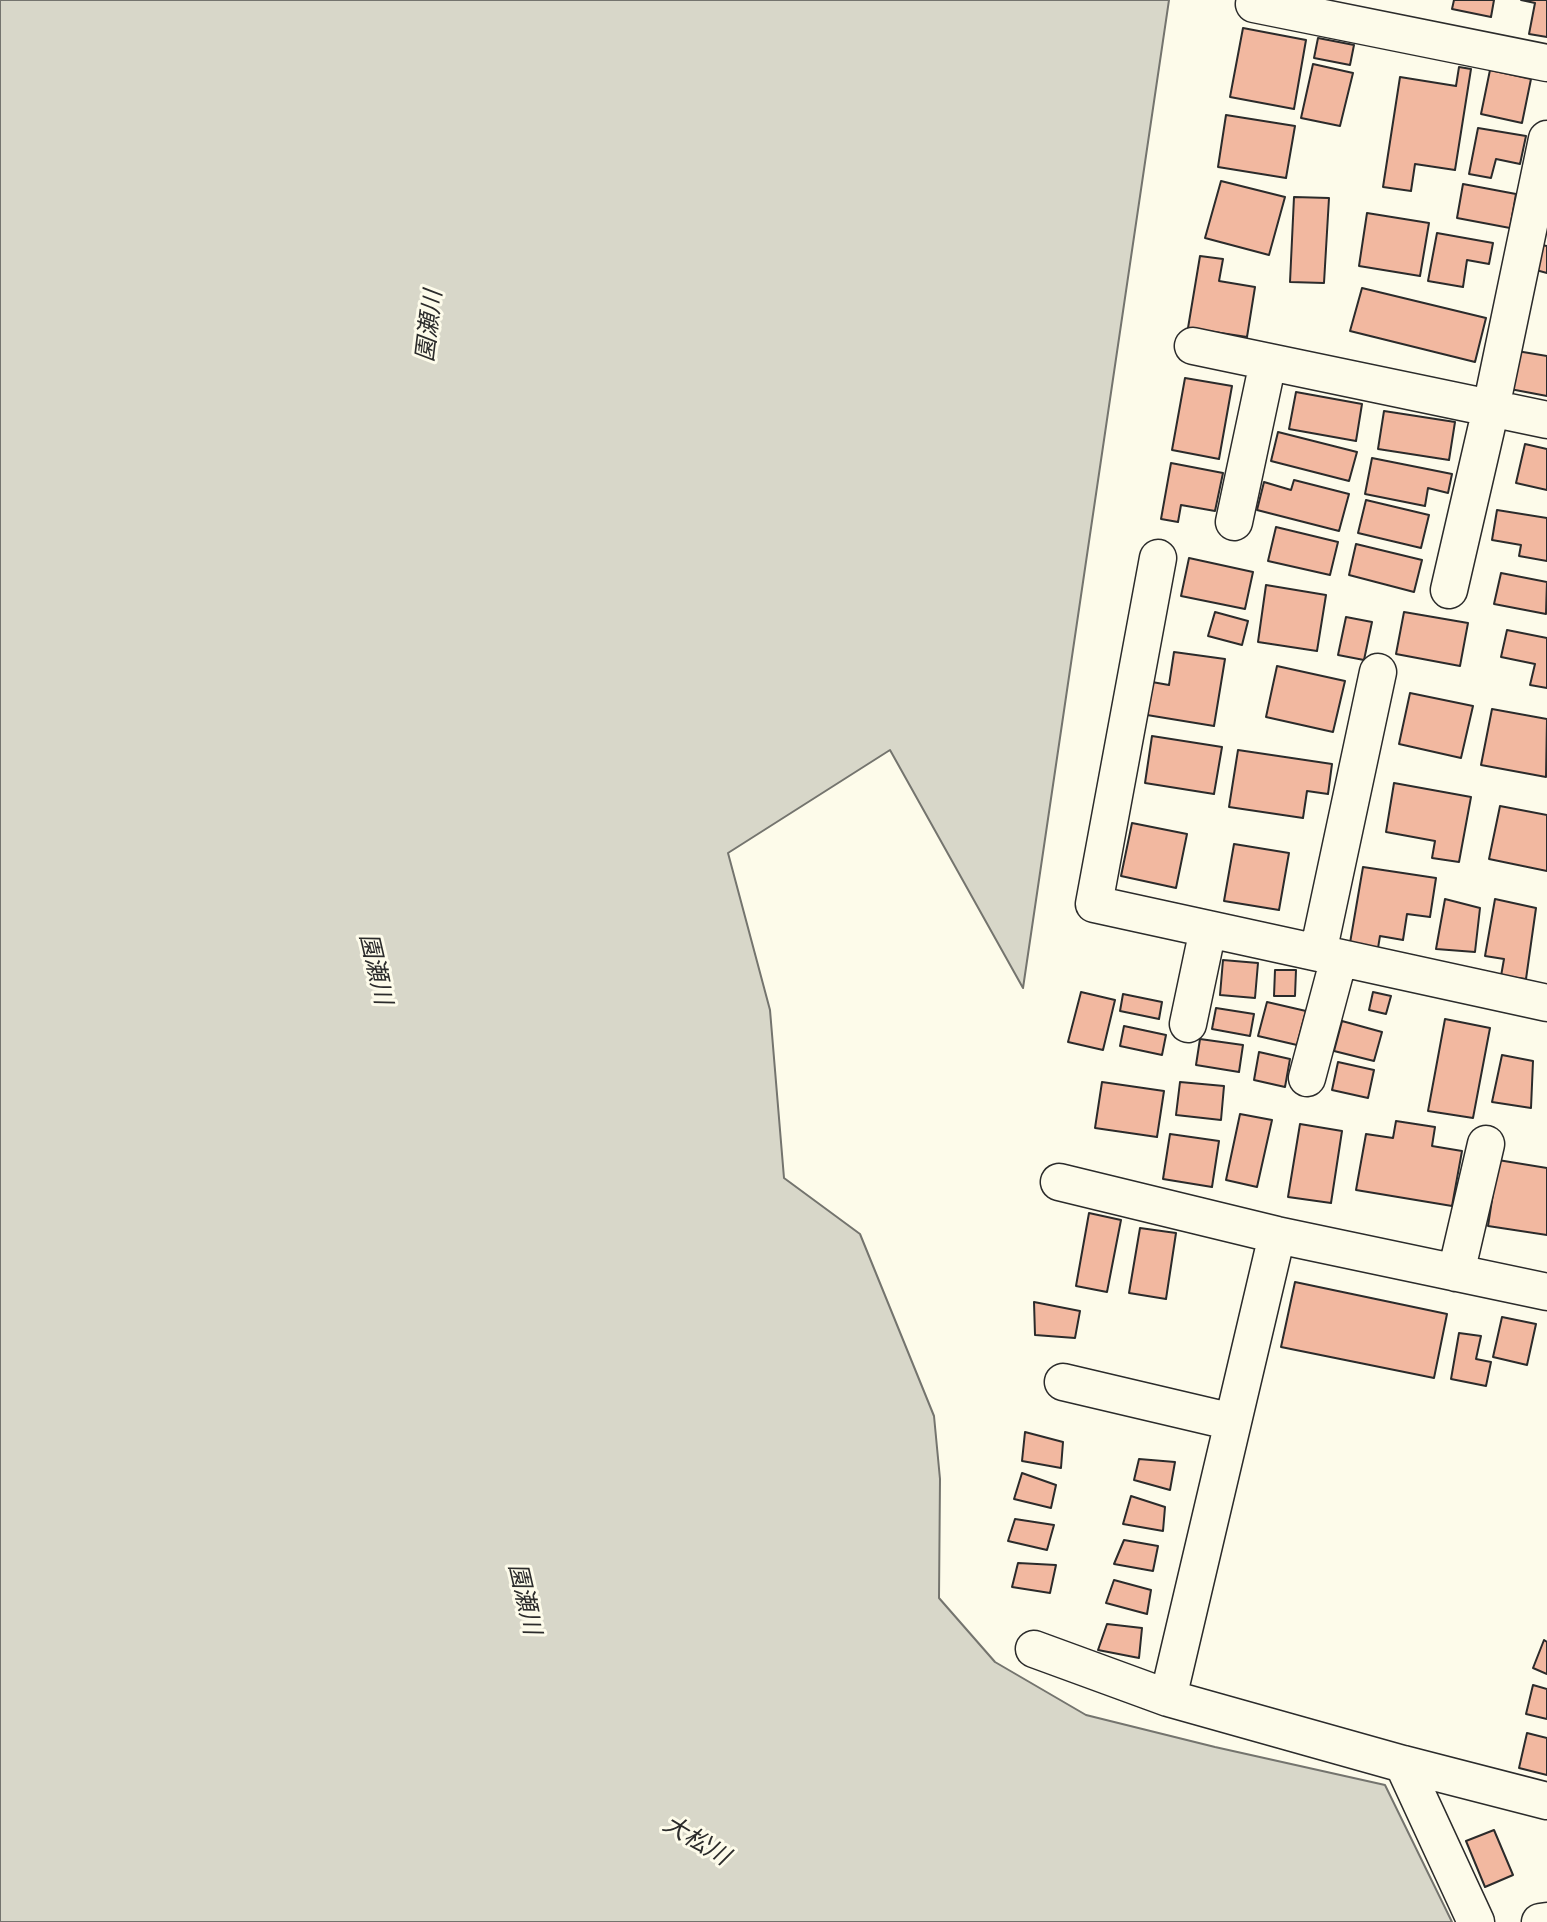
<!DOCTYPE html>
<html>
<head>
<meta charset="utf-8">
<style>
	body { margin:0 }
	canvas { display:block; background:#fdfbea }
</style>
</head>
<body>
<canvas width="1547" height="1922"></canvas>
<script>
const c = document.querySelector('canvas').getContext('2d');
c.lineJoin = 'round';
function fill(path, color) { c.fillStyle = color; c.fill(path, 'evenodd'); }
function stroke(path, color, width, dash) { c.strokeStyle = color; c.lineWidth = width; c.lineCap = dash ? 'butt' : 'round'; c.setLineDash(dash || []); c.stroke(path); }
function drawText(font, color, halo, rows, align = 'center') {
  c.font = font + ' "Noto Serif","Noto Sans JP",serif'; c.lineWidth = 6; c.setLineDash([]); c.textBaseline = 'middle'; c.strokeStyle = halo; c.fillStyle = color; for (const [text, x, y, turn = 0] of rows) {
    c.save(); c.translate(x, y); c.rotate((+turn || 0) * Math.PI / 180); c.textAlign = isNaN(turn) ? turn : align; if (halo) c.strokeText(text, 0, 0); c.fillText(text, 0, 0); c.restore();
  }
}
const water = new Path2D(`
	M0,0H1169L1023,988L890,750L728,853L770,1010L784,1178L860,1234L934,1416L940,1479L939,1598L995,1662L1086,1715L1215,1747L1385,1785L1452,1922H0Z`);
const building = new Path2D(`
	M1454,0H1494L1491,17L1452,9Z
	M1521,0H1547V37L1529,34L1535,3Z
	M1243,28L1306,40L1294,109L1230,97Z
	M1318,38L1354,45L1350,65L1314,58Z
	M1313,64L1353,73L1340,126L1301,118Z
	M1459,67L1471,69L1455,170L1415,164L1411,191L1383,187L1400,77L1456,86Z
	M1490,70L1531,79L1522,123L1481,114Z
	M1226,115L1295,126L1286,178L1218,167Z
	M1478,128L1526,136L1520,164L1496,159L1491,178L1469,174Z
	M1221,181L1285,197L1269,255L1205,238Z
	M1463,184L1516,194L1510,228L1457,218Z
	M1294,197L1329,198L1324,283L1290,282Z
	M1367,213L1429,223L1420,276L1359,266Z
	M1437,233L1493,243L1489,264L1467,260L1463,287L1428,281Z
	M1542,245L1547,246V273L1536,270Z
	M1200,256L1223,259L1219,281L1255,287L1247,337L1188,328Z
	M1362,288L1486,318L1475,362L1350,331Z
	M1517,351L1547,356V396L1510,389Z
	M1185,378L1232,386L1219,459L1172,450Z
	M1296,392L1362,404L1356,441L1289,429Z
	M1384,411L1455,422L1449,460L1378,449Z
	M1278,432L1357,452L1349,481L1271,461Z
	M1525,444L1547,449V490L1516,483Z
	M1372,458L1452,474L1448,493L1428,488L1425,506L1365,494Z
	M1171,463L1223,473L1215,511L1181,505L1178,522L1161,519Z
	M1294,480L1349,494L1339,531L1257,510L1264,482L1291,490Z
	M1366,500L1429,515L1421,548L1358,533Z
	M1497,510L1547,518V561L1519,556L1521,545L1492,540Z
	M1276,527L1338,542L1330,575L1268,561Z
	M1356,544L1422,560L1414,592L1349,575Z
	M1189,558L1253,572L1245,609L1181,596Z
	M1501,573L1547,582L1546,614L1494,604Z
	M1266,585L1326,595L1317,651L1258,642Z
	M1215,612L1248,621L1242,645L1208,636Z
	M1404,612L1468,623L1460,666L1396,654Z
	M1346,617L1372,622L1364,660L1338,655Z
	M1507,630L1547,638V688L1530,685L1535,664L1501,657Z
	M1174,652L1225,659L1214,726L1147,715L1152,682L1169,685Z
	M1277,666L1345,681L1333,732L1266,717Z
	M1410,693L1473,706L1461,758L1399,744Z
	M1492,709L1547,719L1546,777L1481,765Z
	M1152,736L1222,747L1214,794L1145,783Z
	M1238,750L1332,764L1328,794L1307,791L1303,818L1229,807Z
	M1394,783L1471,797L1459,862L1432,858L1435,841L1386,832Z
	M1500,806L1547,815V871L1489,859Z
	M1132,823L1187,834L1176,888L1121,876Z
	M1234,844L1289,853L1279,910L1224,901Z
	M1363,867L1436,878L1430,917L1407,914L1403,940L1380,936L1378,948L1350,943Z
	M1445,899L1480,908L1475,952L1436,949Z
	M1495,899L1536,908L1526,979L1501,976L1504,959L1485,956Z
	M1223,960L1258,963L1255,998L1220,995Z
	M1275,970H1296L1295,996H1274Z
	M1081,992L1115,1000L1103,1050L1068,1042Z
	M1373,992L1391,996L1386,1014L1369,1010Z
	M1123,994L1162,1002L1159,1019L1120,1011Z
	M1267,1002L1306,1011L1297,1045L1258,1036Z
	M1216,1008L1254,1014L1250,1036L1212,1029Z
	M1445,1019L1490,1028L1473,1118L1428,1111Z
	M1342,1021L1382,1032L1374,1061L1334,1051Z
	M1124,1026L1166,1035L1162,1055L1120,1046Z
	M1200,1039L1243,1045L1239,1072L1196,1065Z
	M1259,1052L1290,1059L1285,1087L1254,1080Z
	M1502,1055L1533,1061L1531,1108L1492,1102Z
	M1338,1062L1374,1070L1368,1098L1332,1090Z
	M1102,1082L1164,1091L1157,1137L1095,1128Z
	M1180,1082L1224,1086L1221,1120L1176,1115Z
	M1240,1114L1272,1120L1257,1187L1226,1180Z
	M1396,1121L1435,1127L1432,1146L1462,1151L1452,1206L1356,1190L1366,1134L1393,1138Z
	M1300,1124L1342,1131L1331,1203L1288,1197Z
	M1170,1134L1219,1141L1212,1187L1163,1179Z
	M1498,1160L1547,1168V1235L1488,1226Z
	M1089,1213L1121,1220L1107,1292L1076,1286Z
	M1140,1228L1176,1233L1166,1299L1129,1293Z
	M1295,1282L1447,1314L1434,1378L1281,1347Z
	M1034,1302L1080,1311L1075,1338L1035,1335Z
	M1502,1317L1536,1324L1527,1365L1493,1357Z
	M1459,1333L1481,1336L1476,1359L1491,1362L1486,1386L1451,1379Z
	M1025,1432L1063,1442L1061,1468L1022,1461Z
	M1139,1459L1175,1462L1170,1490L1134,1480Z
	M1022,1473L1056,1485L1051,1508L1014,1499Z
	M1131,1496L1165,1507L1163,1531L1123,1524Z
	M1015,1519L1054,1525L1047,1550L1008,1541Z
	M1124,1540L1158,1546L1153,1571L1114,1564Z
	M1018,1563L1056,1565L1050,1593L1012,1587Z
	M1114,1580L1151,1590L1147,1614L1106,1603Z
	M1107,1624L1142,1628L1139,1658L1098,1650Z
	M1544,1640L1547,1642V1674L1533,1668Z
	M1533,1685L1547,1689V1719L1526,1714Z
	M1527,1733L1547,1738V1775L1519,1768Z
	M1494,1830L1513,1875L1485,1887L1466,1841Z`);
const minor = new Path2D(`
	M1254,4L1547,63
	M1193,346L1547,420
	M1234,522L1268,362
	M1158,558L1094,904L1547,1003
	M1449,590L1491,408L1547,139
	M1318,953L1378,672
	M1188,1024L1208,929
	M1307,1078L1339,958
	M1059,1182L1277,1235L1547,1292
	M1456,1273L1486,1144
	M1063,1382L1233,1422
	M1034,1649L1168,1698L1403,1764L1547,1801
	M1168,1698L1277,1235
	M1403,1764L1476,1922
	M1540,1922L1547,1921`);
const waterNames = [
	["園瀬川",430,326,-83],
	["園瀬川",375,969,77],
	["園瀬川",524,1599,77],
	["大松川",696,1841,31]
];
fill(water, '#d8d7c9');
stroke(water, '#74746e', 2);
fill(building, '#f2b8a0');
stroke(building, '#2b2b2b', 2);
stroke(minor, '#2b2b2b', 39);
stroke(minor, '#fdfbea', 36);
drawText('italic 24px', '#2b2b2b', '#fdfbea', waterNames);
</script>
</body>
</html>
